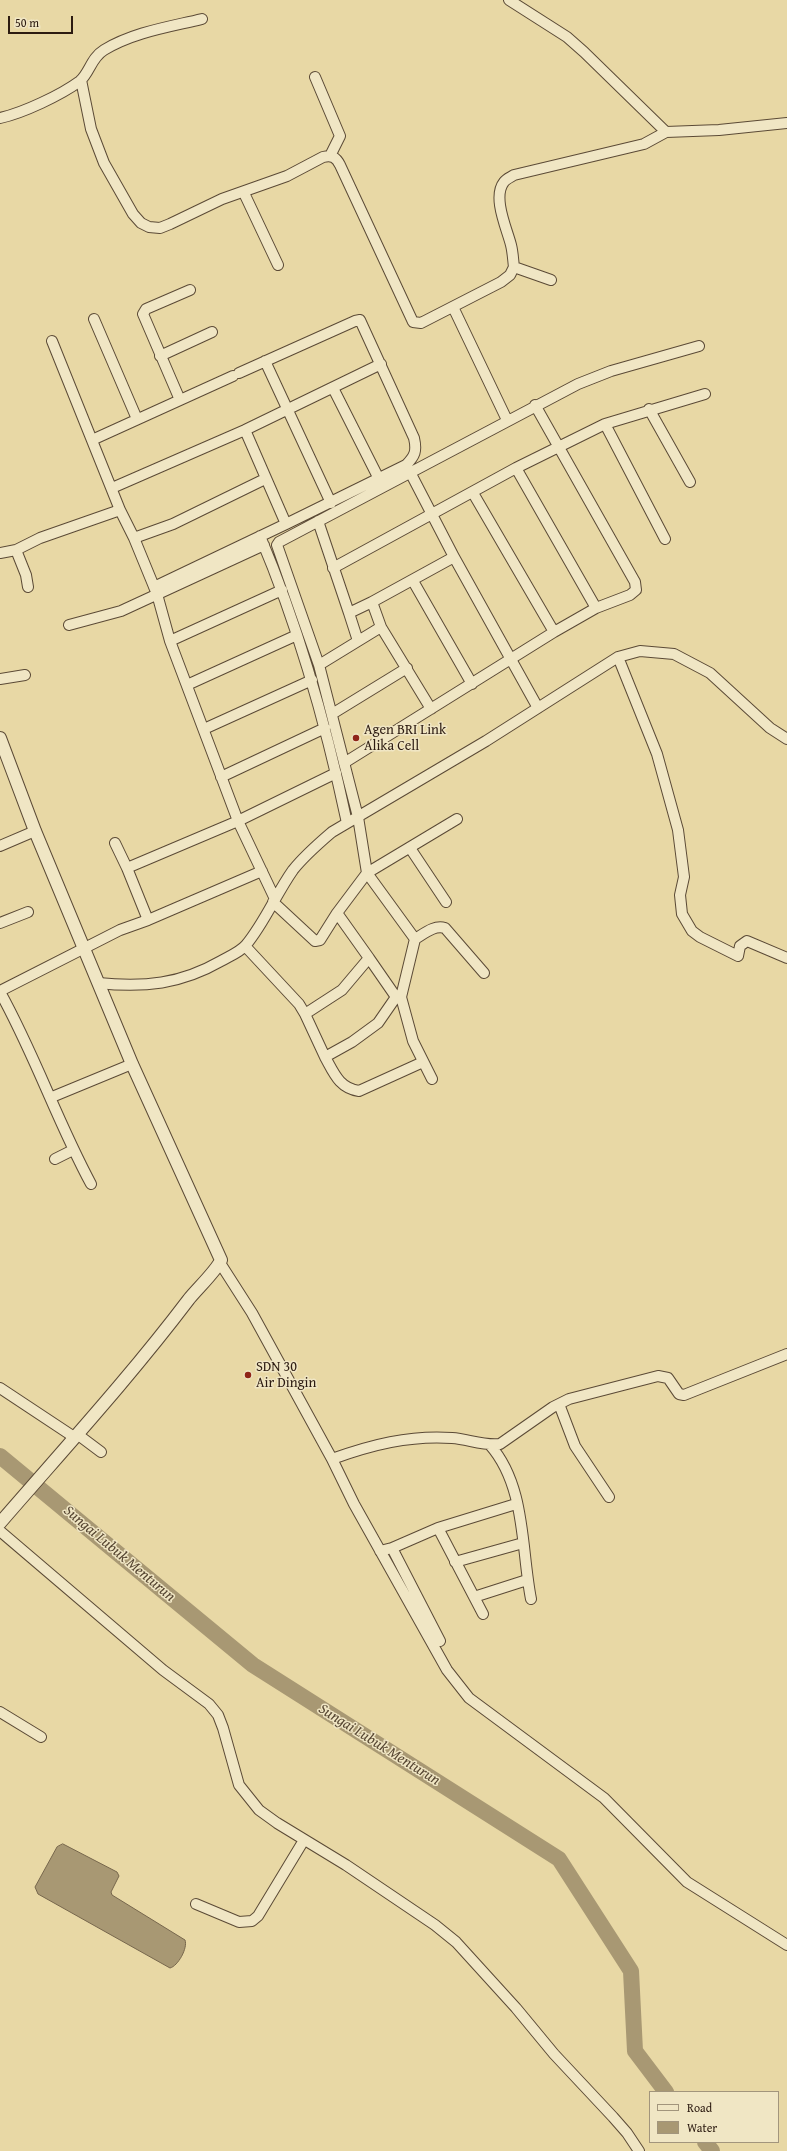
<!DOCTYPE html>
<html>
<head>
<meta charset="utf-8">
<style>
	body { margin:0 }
	#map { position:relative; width:787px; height:2151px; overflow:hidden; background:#e8d8a5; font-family:"Gentium Book Plus",serif }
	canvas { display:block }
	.legend { position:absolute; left:649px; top:2091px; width:130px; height:52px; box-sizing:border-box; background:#f0e6c4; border:1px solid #a2957c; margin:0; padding:5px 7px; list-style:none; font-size:12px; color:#2c1b11 }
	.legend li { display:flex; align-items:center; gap:8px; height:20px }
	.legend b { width:20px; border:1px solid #a2957c }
	.scale { position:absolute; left:8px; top:16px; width:65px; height:18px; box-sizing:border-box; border:2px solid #2c1b11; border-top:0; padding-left:5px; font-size:12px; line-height:14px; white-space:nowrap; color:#2c1b11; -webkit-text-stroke:3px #f0e6c4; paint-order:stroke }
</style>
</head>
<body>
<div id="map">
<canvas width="787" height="2151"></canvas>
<ul class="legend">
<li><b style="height:5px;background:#f0e6c4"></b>Road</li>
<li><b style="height:11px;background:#a89873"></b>Water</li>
</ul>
<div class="scale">50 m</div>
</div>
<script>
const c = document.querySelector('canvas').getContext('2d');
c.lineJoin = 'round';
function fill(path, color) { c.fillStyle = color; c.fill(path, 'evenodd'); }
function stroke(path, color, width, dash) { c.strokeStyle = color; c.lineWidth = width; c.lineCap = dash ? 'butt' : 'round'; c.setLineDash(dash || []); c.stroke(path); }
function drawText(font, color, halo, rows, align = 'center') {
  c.font = font + ' "Gentium Book Plus",serif'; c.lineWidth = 3; c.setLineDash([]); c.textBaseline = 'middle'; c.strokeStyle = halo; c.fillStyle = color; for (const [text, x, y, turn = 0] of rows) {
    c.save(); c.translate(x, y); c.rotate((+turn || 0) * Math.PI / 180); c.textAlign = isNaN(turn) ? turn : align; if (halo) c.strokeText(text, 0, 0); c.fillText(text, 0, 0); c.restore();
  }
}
const water = new Path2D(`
	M63,1844L117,1872L119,1876L111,1892L112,1895L185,1940C188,1948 178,1966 170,1968L38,1894L35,1887L57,1847Z`);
const river = new Path2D(`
	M0,1456L253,1665L559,1859L631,1971L635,2051L666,2092
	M705,2142L712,2151`);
const minor = new Path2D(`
	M509,0L567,37L584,52L666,132
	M315,77L340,136L330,156
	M81,80L91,129L104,163L133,214L141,223L149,227L160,228L170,224L222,199L287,176L323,157C332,155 336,157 340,165L413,322L421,323L501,282L510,275L514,267L551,280
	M0,118C23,113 61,95 80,81C90,72 91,58 104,50C134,32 169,27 202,19
	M244,193L278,265
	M514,267C513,260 513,253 511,245C507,229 492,197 504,182C506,179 511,177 514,175L644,144L666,132L719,130L787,123
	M453,307L507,420
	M94,319L137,419
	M52,341L120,510
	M160,356L212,332
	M265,361L331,503
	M239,373L355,321L360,320L414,438C417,451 415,456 406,465L286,524
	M333,388L379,479
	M180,400L143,314L146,309L190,290
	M649,409L690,482
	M605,424L665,539
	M92,440L233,376
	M516,468L596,608
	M410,472L454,557L538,708
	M112,488L245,430L381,364
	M473,493L554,632
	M318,521L349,613L372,602L381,627L431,709
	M260,536C299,628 326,724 347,823
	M134,538L173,524L265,479
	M16,550L26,575L28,587
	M0,553L16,550L40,538L120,510L134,538L157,594L170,641L238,821L275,899
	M333,568L516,468L605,424L705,394
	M413,581L472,684
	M154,587L286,524L245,430
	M372,602L454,557
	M349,613L358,641
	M69,625L121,611L264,545
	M170,641L282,590
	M618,657L657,754L678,830L684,877L680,895L682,914L692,931L700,937L738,956L740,946L747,941L787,958
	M319,665L381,627
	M0,679L25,675
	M187,685L297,635
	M332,714L407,668
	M204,729L312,680
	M344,763L554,632L596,608L630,595L636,590L635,582L535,405
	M221,777L325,728
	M115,843L127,868
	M0,846L35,831
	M410,848L446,902
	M262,871L148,920L127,868L238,821L336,773
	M273,902L315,941L320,940L337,913
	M0,923L28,912
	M415,939C425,933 434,925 445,928L484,973
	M245,946L299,1004L305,1014L342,990L369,958L337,913L367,873L457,819
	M369,958L396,997H401
	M98,983C144,988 181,984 221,961C230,956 240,952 246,945C265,922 276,894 293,870C305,855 318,844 332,832L486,741L618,657L640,651L674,654L710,673L770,728L787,739
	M0,991L120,930L148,920
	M0,992C35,1055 57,1121 91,1184
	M305,1014L325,1057L352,1042L378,1023L396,997
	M325,1057C334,1073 339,1088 359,1091L423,1062
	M432,1079L413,1041L401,997L415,939L367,873L358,817L319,665L277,545L279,542L578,384L611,371L699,346
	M52,1097L132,1064
	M55,1159L73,1150
	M220,1263L252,1313L332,1459L354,1504L447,1670L469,1698L604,1798L687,1882L787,1945
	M0,1388L74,1437
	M559,1404L575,1446L609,1497
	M77,1434L101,1452
	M490,1445C526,1486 521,1548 531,1599
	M332,1459C371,1445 409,1435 452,1438C468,1439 483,1446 500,1444L553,1407L569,1399L658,1376L668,1378L679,1394L684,1395L787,1354
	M438,1528L483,1614
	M0,1531L163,1670L209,1704L218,1715L223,1728L239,1785L259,1810L277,1823L346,1865L435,1925L456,1942L516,2008L554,2054L613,2117L627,2133L639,2151
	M392,1548L440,1641
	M380,1551L392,1548L438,1528L516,1504
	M455,1562L523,1543
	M474,1597L527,1580
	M0,1712L41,1737
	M196,1904L239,1922L252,1921L258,1916L304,1840`);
const tertiary = new Path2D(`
	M0,738L35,831L132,1064L221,1260C217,1270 197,1289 189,1299C130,1377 64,1449 0,1523`);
const markers = [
	[356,738,4,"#8f2418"],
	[248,1375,4,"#8f2418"]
];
const poiNames = [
	["Agen BRI Link",364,730],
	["Alika Cell",364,746],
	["SDN 30",256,1367],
	["Air Dingin",256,1383]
];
const waterNames = [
	["Sungai Lubuk Menturun",119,1554,40],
	["Sungai Lubuk Menturun",379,1745,32]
];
fill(water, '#a89873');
stroke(water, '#76664c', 1);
stroke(river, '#a89873', 16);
stroke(minor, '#5b4a36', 12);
stroke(tertiary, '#5b4a36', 14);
stroke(minor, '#f0e6c4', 10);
stroke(tertiary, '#f0e6c4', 12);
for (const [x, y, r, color] of markers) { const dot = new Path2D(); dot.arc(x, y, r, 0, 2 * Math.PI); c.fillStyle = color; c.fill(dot); stroke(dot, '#f0e6c4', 1.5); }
drawText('14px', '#2c1b11', '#f0e6c4', poiNames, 'left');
drawText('italic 15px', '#574733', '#f0e6c4', waterNames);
</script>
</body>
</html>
